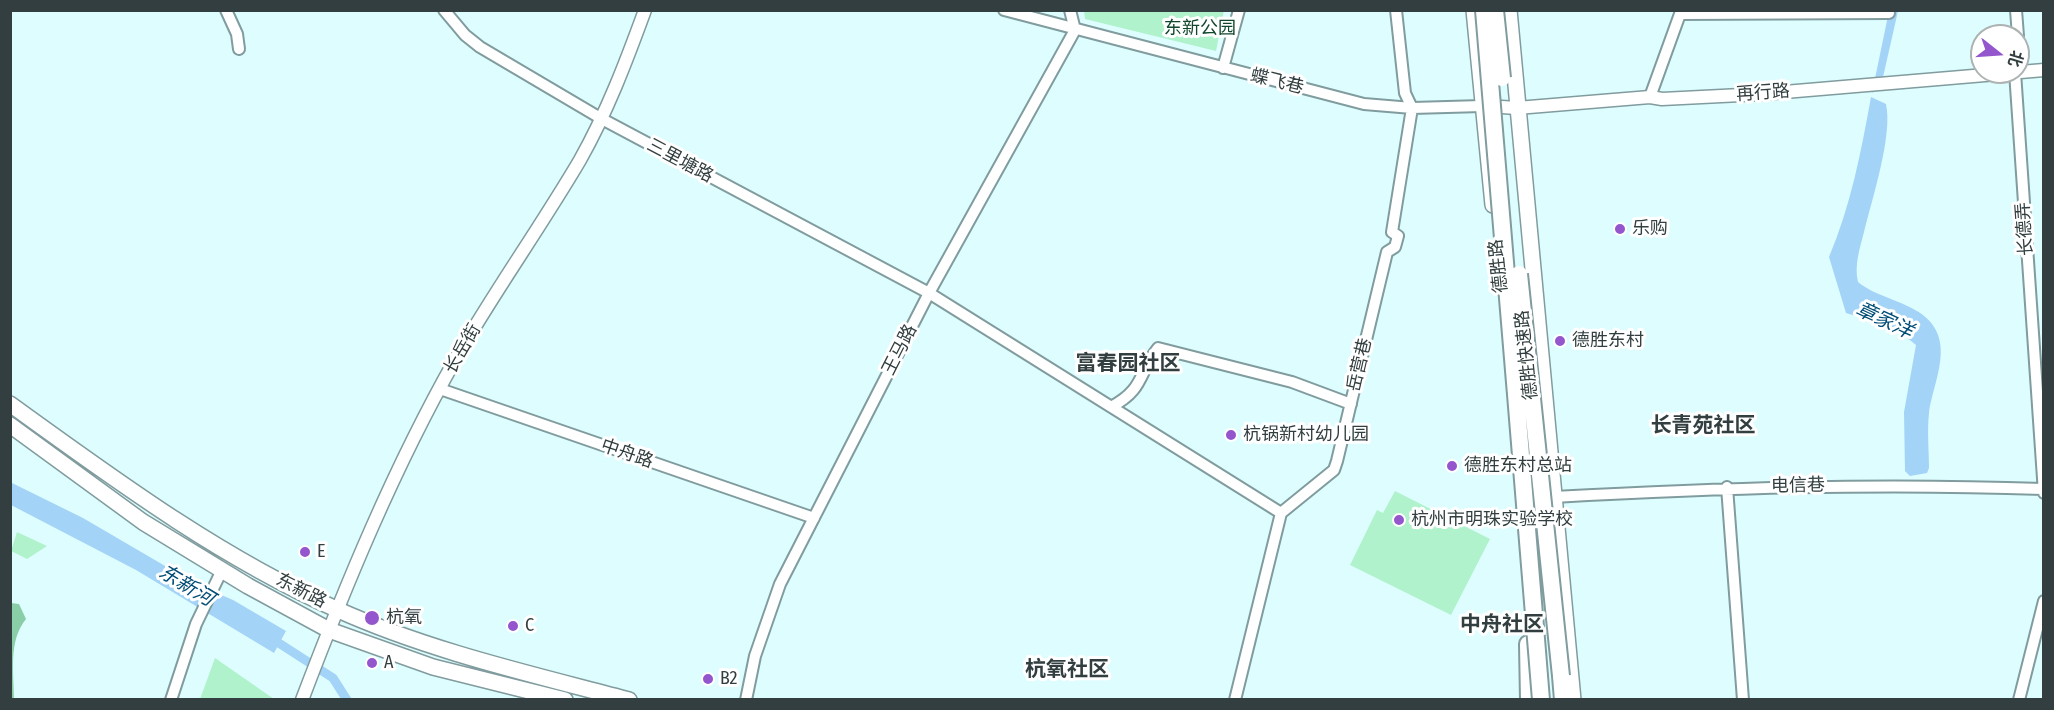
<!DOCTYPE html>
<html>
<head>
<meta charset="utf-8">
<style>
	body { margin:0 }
	#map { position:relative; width:2054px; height:710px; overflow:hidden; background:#defdff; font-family:"Fira Sans Condensed","Noto Sans SC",sans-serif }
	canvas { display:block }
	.frame { position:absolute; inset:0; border:12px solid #323e3f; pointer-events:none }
	.north { position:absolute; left:1970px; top:24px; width:60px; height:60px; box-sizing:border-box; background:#fff; border:2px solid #adb2b2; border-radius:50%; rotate:107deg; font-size:16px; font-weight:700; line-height:24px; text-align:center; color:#323e3f }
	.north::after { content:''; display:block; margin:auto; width:21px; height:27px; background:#9456cc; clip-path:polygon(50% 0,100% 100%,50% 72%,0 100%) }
</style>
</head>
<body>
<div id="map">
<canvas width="2054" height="710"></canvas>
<div class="frame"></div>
<div class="north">北</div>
</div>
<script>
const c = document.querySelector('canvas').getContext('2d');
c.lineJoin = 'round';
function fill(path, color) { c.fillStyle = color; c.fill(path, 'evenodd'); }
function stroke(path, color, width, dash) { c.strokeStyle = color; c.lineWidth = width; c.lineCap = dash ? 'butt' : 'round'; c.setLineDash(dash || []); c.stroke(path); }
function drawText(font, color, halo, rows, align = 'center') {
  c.font = font + ' "Fira Sans Condensed","Noto Sans SC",sans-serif'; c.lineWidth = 6; c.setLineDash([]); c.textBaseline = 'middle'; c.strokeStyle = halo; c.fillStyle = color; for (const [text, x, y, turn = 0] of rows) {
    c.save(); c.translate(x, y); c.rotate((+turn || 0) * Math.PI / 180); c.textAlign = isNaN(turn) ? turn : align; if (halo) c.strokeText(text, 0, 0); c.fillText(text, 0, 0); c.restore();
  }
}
const green = new Path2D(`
	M1224,10L1216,51L1085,19L1084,11Z
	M1395,491L1490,539L1451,615L1350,565L1377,510L1383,513Z
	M17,532L47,546L27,559L11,551Z
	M215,658L274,699H200Z`);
const forest = new Path2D(`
	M11,603L19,604L26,619C8,641 14,672 14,700L10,699Z`);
const water = new Path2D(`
	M1889,11H1898L1881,86L1872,93Z
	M1871,97L1886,104C1893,135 1872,199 1864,232C1860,248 1854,265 1858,282C1876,297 1903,300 1923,315C1956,341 1934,379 1929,413C1927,431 1929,450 1929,468L1927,473L1910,476L1905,471L1904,412L1916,345L1895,328L1846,313L1829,257C1851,205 1861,152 1871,97Z
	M10,482L83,518L196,584L233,600L286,631L274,653L136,570L11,505Z`);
const canal = new Path2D(`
	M271,638L333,678L347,700`);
const minor = new Path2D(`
	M226,10L237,34L239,49
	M444,10L465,35L480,47L602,119L929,293L1281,513
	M1004,10L1364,104L1412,108L1482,106
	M2016,10L2018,36
	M2018,39V66
	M1223,68L1239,10
	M2015,72L2044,493
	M1650,97L1680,14L1889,13
	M440,389L814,518
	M1111,407C1145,389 1138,373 1158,348L1292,382L1351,404
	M1727,487L1743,700
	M1554,497C1719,488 1878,483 2043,489
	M171,700L196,624L222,570
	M746,700L755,656L780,584L929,293L1075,30L1070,10
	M1235,700L1281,513L1334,470L1337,461L1387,252L1395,247L1398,236L1392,232L1412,108L1405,93L1396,10
	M2019,700L2044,601`);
const tertiary = new Path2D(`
	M1486,106L1517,108L1650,97L1662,99L1761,94L2044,70
	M302,700C346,584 394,468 455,360C494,292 540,228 580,160C607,112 626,62 645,10`);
const primary = new Path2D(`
	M1474,10L1493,205
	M1509,10L1573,700
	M10,404C114,479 218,556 336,609C429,651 531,674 629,700
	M10,425L143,522L248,586L329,630L433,667L565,700`);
const trunk = new Path2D(`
	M1528,644L1529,700
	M1561,676L1563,700`);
const trunkBridge = new Path2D(`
	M1484,10C1505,240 1521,470 1541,700
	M1495,10L1502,78
	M1519,274L1561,676`);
const markers = [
	[1620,229,6,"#9456cc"],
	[1560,341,6,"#9456cc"],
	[1231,435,6,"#9456cc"],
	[1452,466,6,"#9456cc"],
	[1399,520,6,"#9456cc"],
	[305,552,6,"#9456cc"],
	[372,618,8,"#9456cc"],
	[513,626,6,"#9456cc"],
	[372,663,6,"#9456cc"],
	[708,679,6,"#9456cc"]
];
const parkNames = [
	["东新公园",1200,29]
];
const streetNames = [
	["蝶飞巷",1277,82,14],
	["再行路",1763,93,-4],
	["三里塘路",680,161,28],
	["长德弄",2025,229,-94],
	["德胜路",1499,266,-96],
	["长岳街",463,349,-60],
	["王马路",900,350,-63],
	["德胜快速路",1527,355,-96],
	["岳营巷",1360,365,-77],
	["中舟路",627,454,19],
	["电信巷",1798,486,-1],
	["东新路",301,591,27]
];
const poiNames = [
	["乐购",1632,229],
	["德胜东村",1572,341],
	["杭锅新村幼儿园",1243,435],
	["德胜东村总站",1464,466],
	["杭州市明珠实验学校",1411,520],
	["E",317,552],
	["杭氧",386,618],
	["C",525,626],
	["A",384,663],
	["B2",720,679]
];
const waterNames = [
	["章家洋",1884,321,25],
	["东新河",186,586,31]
];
const quarterNames = [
	["富春园社区",1128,364],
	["长青苑社区",1703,426],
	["中舟社区",1502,625],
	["杭氧社区",1067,670]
];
fill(green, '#b0f2cb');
fill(forest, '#89cea7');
fill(water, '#a4d3f8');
stroke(canal, '#a4d3f8', 9);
stroke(minor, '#809c9e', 14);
stroke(tertiary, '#809c9e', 15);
stroke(primary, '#809c9e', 18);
stroke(trunk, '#809c9e', 20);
stroke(minor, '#fff', 10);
stroke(tertiary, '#fff', 12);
stroke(primary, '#fff', 15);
stroke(trunk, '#fff', 16);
stroke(trunkBridge, '#809c9e', 20, []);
stroke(trunkBridge, '#fff', 16);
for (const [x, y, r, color] of markers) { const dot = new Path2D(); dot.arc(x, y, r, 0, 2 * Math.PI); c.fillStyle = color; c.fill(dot); stroke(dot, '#fff', 2); }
drawText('18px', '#11472e', '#fff', parkNames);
drawText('18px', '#323e3f', '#fff', streetNames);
drawText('18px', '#323e3f', '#fff', poiNames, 'left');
drawText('italic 20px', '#014d77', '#fff', waterNames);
drawText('bold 21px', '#323e3f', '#fff', quarterNames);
</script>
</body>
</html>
